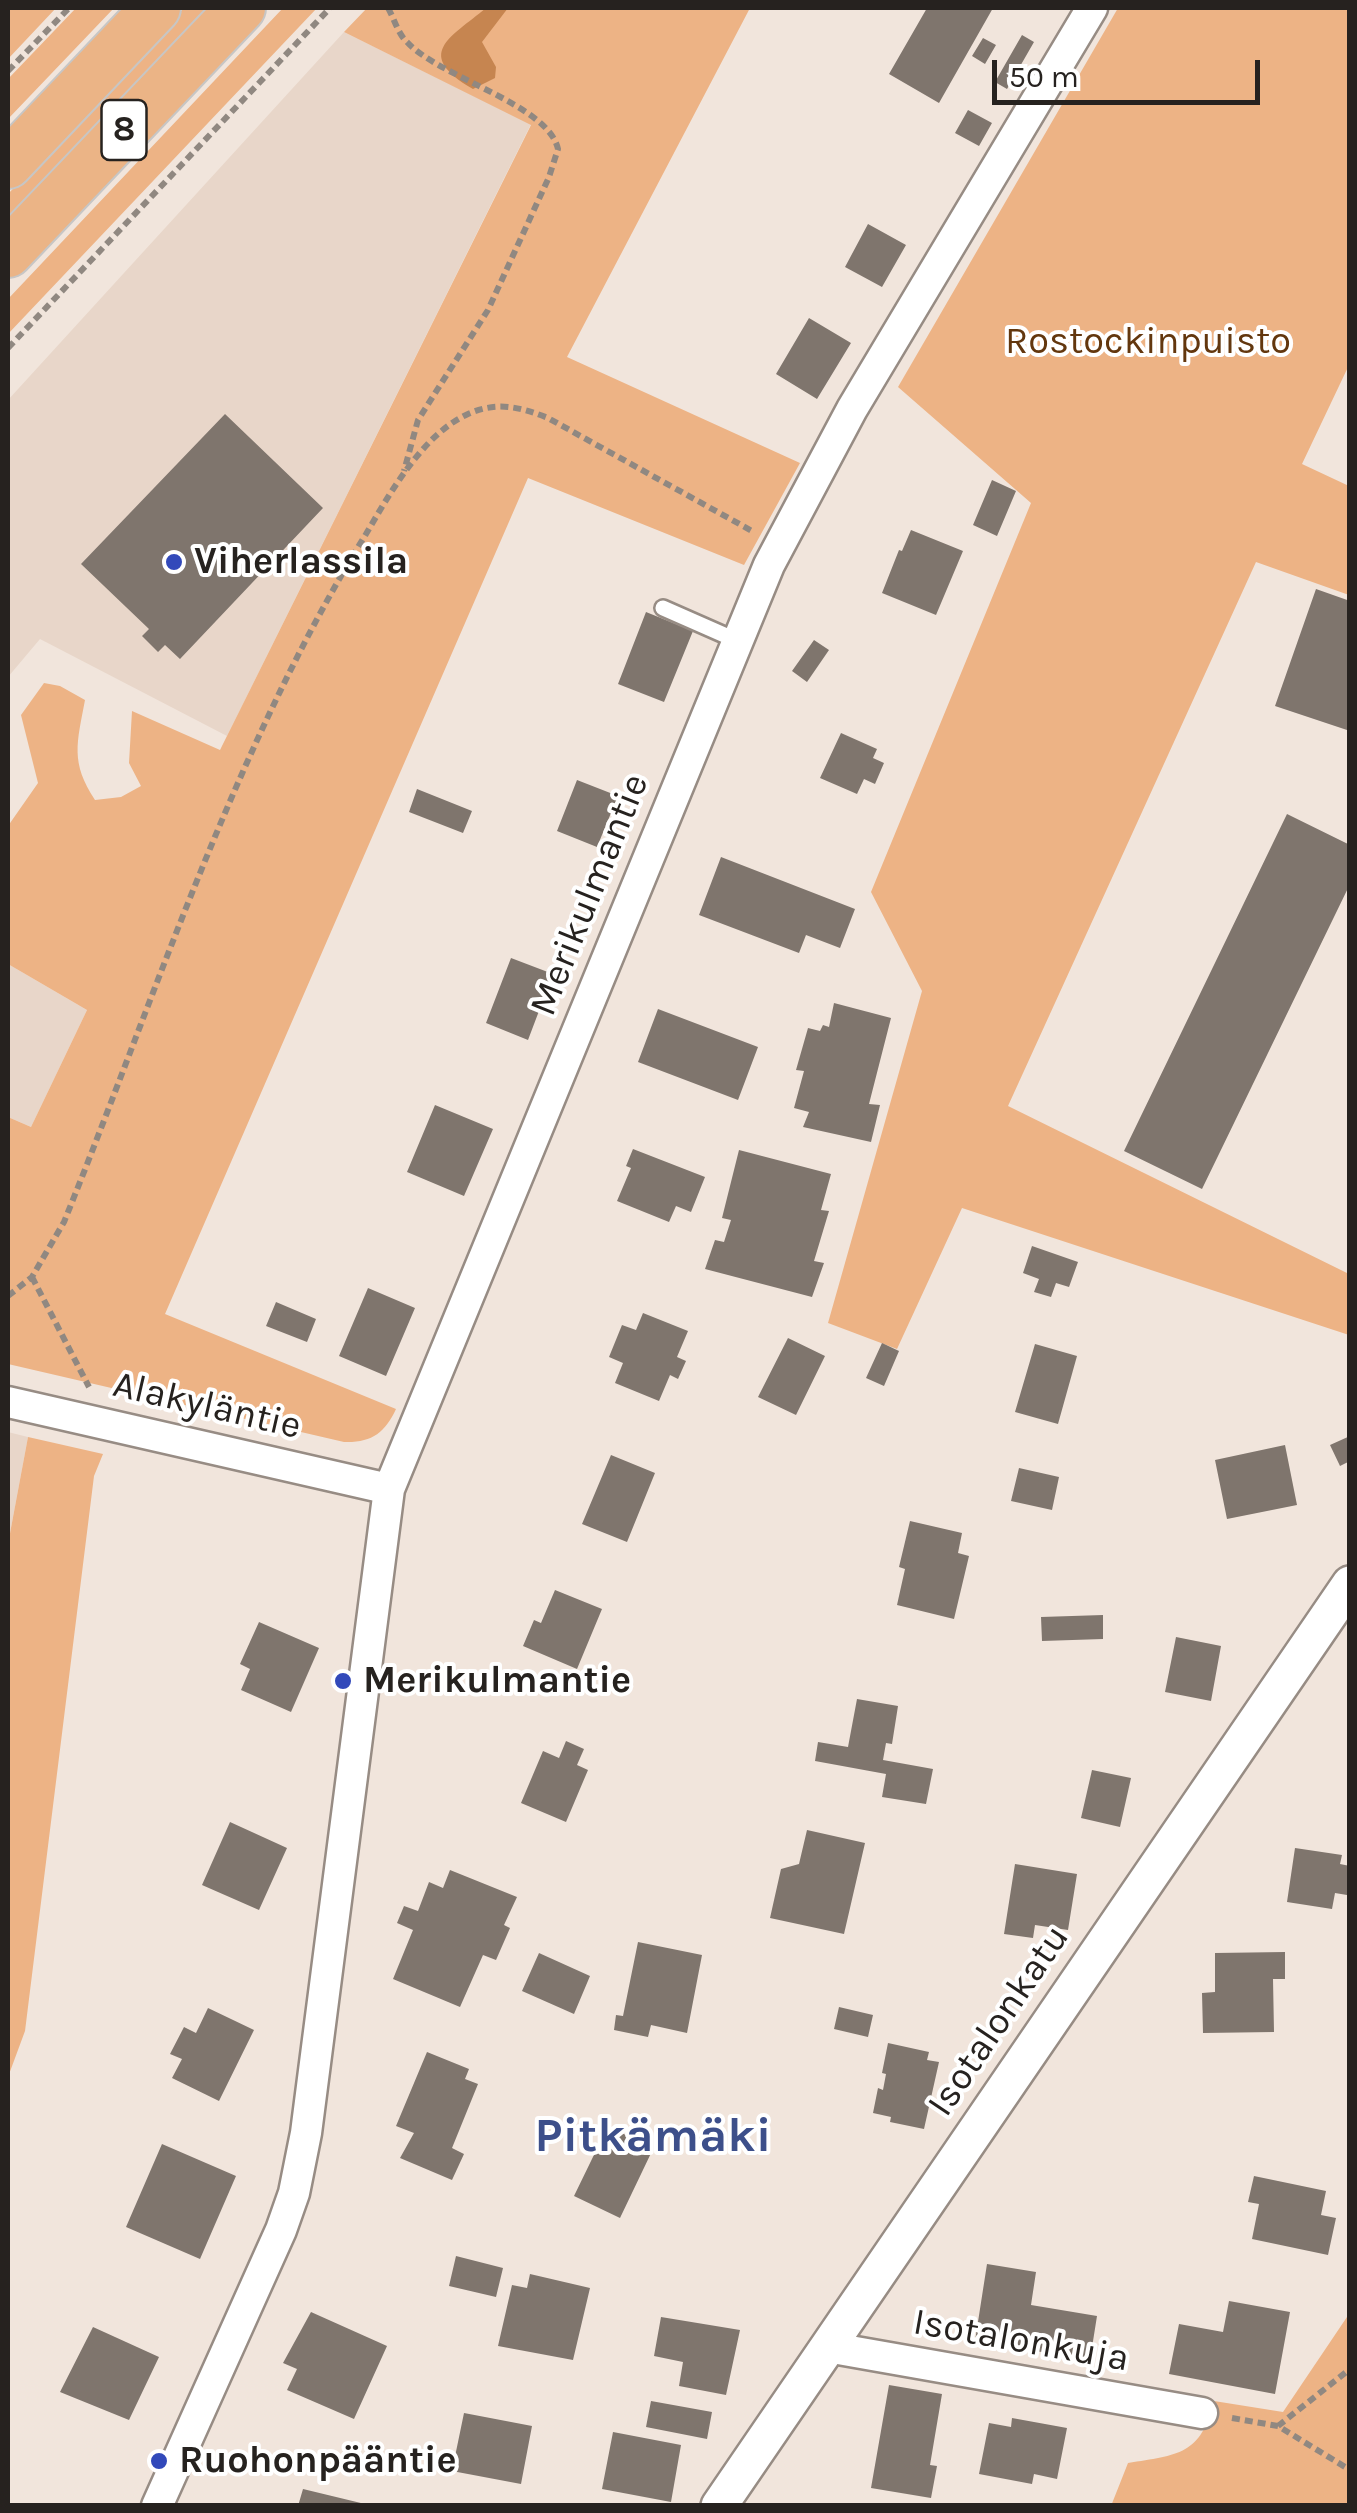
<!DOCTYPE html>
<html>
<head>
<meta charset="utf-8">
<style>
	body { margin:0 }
	#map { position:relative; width:1357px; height:2513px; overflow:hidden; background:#f1e5dc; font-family:Karla,sans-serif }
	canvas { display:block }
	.frame { position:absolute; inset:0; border:10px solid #26221f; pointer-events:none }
	.scale { position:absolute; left:992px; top:60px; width:268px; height:45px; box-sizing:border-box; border:5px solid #26221f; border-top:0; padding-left:12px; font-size:30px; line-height:35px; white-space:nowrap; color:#26221f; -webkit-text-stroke:8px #fff; paint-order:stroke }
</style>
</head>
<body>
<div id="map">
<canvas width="1357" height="2513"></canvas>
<div class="frame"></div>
<div class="scale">50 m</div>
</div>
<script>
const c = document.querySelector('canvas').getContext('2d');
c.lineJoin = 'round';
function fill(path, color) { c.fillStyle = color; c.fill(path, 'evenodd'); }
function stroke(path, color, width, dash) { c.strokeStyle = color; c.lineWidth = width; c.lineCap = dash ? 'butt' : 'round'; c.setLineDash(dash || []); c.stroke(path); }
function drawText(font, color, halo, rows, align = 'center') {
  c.font = font + ' Karla,sans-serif'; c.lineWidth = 8; c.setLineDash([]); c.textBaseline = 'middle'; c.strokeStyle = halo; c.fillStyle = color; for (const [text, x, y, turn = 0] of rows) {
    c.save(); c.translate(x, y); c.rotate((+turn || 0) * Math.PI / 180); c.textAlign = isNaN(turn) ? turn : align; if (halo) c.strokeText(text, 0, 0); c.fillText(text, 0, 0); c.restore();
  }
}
const built = new Path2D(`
	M344,32L531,124L227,736L40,639L8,677V400Z
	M8,964L87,1010L31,1127L8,1117Z
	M8,1432L28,1437L8,1544Z`);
const green = new Path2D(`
	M8,8H56L8,59Z
	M76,8H114L8,119V79Z
	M184,8H212L8,225V194Z
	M283,8H317L8,334V299Z
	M367,8H750L567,357L800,463L744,565L528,478L165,1314L396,1409C385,1433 371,1443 344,1442L8,1364V1117L31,1127L87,1010L8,964V826L38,783L21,715L44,683L60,686L85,700C77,743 70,762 95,800L121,797L141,786L129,763L132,711L220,750L531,125L344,32Z
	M1118,8H1349V365L1302,464L1349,486V595L1256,562L1008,1106L1349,1274V1335L962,1208L897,1349L828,1323L922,991L871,892L1031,503L898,387Z
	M28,1437L103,1454L94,1476L25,2031L8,2077V1544Z
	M1349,2314V2505L1111,2506L1128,2463C1178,2455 1201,2455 1214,2401L1283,2412Z`);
const water = new Path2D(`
	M486,8H508L482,42L496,67L495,78L473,89C413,54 450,38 486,8Z`);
const building = new Path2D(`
	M927,8H993L939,103L889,74Z
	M1022,35L1034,42L1007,89L995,82Z
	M983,38L996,45L985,64L972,56Z
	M968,110L992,123L979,146L955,133Z
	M868,224L906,245L882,287L845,267Z
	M809,318L851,343L817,399L776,374Z
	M225,414L323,508L180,659L165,645L158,652L142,636L149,629L81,564Z
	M992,480L1016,491L997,536L973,525Z
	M911,530L963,551L936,615L882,593L899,550L902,551Z
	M1316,589L1350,601V731L1275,706Z
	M646,612L693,631L664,702L618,684Z
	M814,640L829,650L807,682L792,671Z
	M841,733L877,749L873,758L884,763L875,784L864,779L857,794L820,778Z
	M577,780L618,796L597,847L557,831Z
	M417,789L472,811L463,833L409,812Z
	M1287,814L1350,845V884L1202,1189L1124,1151Z
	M721,857L855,909L840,948L806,935L799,953L699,915Z
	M511,958L553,974L528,1040L486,1023Z
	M834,1003L891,1018L869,1104L880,1105L871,1142L803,1127L809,1112L794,1108L804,1071L796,1070L808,1028L820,1031L823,1025L829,1027Z
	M658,1009L758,1047L738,1100L638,1062Z
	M435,1105L493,1129L464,1196L407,1172Z
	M633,1149L705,1177L691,1212L676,1206L669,1222L617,1201L631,1168L626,1166Z
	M739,1150L831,1174L821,1210L829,1211L814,1261L824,1263L812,1297L705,1269L715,1240L724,1242L731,1220L722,1218Z
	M1032,1246L1078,1262L1069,1287L1056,1283L1051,1297L1034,1292L1039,1279L1023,1273Z
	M368,1288L415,1308L386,1376L339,1356Z
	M276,1302L316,1319L307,1342L266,1326Z
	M643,1313L688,1331L677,1357L686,1361L678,1379L670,1375L659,1401L615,1383L623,1363L609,1357L622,1325L636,1330Z
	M788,1338L825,1356L796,1415L758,1397Z
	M882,1343L899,1351L884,1386L866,1378Z
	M1035,1344L1077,1356L1058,1424L1015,1412Z
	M1350,1436V1461L1340,1466L1330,1445Z
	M1285,1445L1297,1505L1227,1519L1215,1460Z
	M611,1455L655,1473L627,1542L582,1524Z
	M1019,1468L1059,1477L1052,1510L1011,1501Z
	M910,1521L962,1533L958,1553L969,1556L954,1619L897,1605L905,1569L899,1567Z
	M555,1590L602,1609L577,1669L523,1646L534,1620L541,1623Z
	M1103,1615V1639L1042,1641L1041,1617Z
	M259,1622L319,1648L291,1712L241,1690L250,1669L240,1664Z
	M1176,1637L1221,1646L1211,1701L1165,1692Z
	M857,1699L898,1706L892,1744L886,1743L883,1760L933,1769L926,1804L882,1797L886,1774L815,1761L818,1742L848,1747Z
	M566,1741L584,1749L577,1765L588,1770L566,1822L521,1803L543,1751L559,1758Z
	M1092,1770L1131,1778L1120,1827L1081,1818Z
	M230,1822L287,1848L259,1910L202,1885Z
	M807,1830L865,1843L844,1934L770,1918L781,1869L799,1864Z
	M1295,1848L1342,1855L1340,1864L1350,1866L1347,1895L1335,1893L1332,1909L1287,1902Z
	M1015,1864L1077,1874L1068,1930L1035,1925L1033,1938L1004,1934Z
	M450,1870L517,1897L504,1925L510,1928L496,1960L483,1955L460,2007L393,1979L413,1930L397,1923L404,1906L418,1911L429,1882L443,1888Z
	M638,1942L702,1955L687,2033L651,2025L648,2037L614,2030L616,2015L623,2016Z
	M1285,1952V1979H1273L1274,2032L1203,2033L1202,1993L1215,1992V1953Z
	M539,1953L590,1976L574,2014L522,1991Z
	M839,2007L873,2015L868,2037L834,2029Z
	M208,2008L254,2030L219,2101L172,2078L182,2059L170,2054L184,2027L196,2033Z
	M888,2043L929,2052L927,2060L939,2062L924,2129L890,2122L891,2117L873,2113L878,2088L883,2090L886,2074L882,2073Z
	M427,2052L469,2069L465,2079L478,2084L452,2148L464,2154L452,2180L400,2158L414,2133L396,2126Z
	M608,2126L653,2149L620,2218L574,2196Z
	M162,2144L236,2176L200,2259L126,2227Z
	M1254,2176L1326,2191L1321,2215L1336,2218L1328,2255L1252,2239L1259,2204L1248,2202Z
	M456,2256L503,2268L496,2297L449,2286Z
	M987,2264L1036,2272L1031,2305L1097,2316L1090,2360L975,2341Z
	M530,2274L590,2288L573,2360L498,2346L512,2285L527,2288Z
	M1229,2301L1290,2312L1275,2394L1169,2374L1179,2324L1223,2332Z
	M311,2312L387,2346L354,2419L287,2390L297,2369L283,2363Z
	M661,2317L740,2330L726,2395L679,2386L683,2362L654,2356Z
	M93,2327L159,2357L129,2420L60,2392Z
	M889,2385L942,2394L930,2465L937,2466L931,2498L871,2488Z
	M651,2401L712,2412L707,2439L646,2427Z
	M464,2413L532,2426L521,2484L452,2471Z
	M1012,2418L1067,2428L1057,2479L1034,2474L1032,2484L979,2474L989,2423L1011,2427Z
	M613,2432L681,2445L671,2502L602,2489Z
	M303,2489L365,2504V2506H298Z`);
const path = new Path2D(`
	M388,8C394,18 398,34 407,42C440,78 548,104 558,149L549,177L488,310L418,420L404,471
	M8,71L69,8
	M8,348L330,8
	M32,1277L89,1387
	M8,1296L32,1277L64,1222C158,990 234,748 366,534C390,493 423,434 468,414C497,401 520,407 548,418L752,531
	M1232,2418L1278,2426L1350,2470
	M1278,2426L1350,2369`);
const service = new Path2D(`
	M663,608L738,641`);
const minor = new Path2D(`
	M8,1402L389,1489
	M827,2347L1202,2413
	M157,2506L281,2230L294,2193L306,2133L389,1489L769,565L852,409L1092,8`);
const tertiary = new Path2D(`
	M719,2506L1350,1584`);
const trunk = new Path2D(`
	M8,164L156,8
	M8,253L241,8`);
const markers = [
	[174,562,10,"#3249ba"],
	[343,1681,10,"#3249ba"],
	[159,2461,10,"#3249ba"]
];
const shields = [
	[124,130,45]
];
const shieldNames = [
	["8",124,130]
];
const parkNames = [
	["Rostockinpuisto",1148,342]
];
const poiNames = [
	["Viherlassila",194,562],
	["Merikulmantie",363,1681],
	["Ruohonpääntie",179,2461]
];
const streetNames = [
	["Merikulmantie",590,895,-68],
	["Alakyläntie",207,1406,13],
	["Isotalonkatu",999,2021,-56],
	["Isotalonkuja",1021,2341,10]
];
const districtNames = [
	["Pitkämäki",653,2137]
];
fill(built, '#e8d6c9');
fill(green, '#edb385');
fill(water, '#c68550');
fill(building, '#7f756d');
stroke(service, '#978c84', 20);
stroke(minor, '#978c84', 35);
stroke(tertiary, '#978c84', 40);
stroke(trunk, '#c7c6c5', 52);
stroke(path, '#908881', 6, [8, 5]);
stroke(service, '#fff', 15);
stroke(minor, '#fff', 30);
stroke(tertiary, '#fff', 35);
stroke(trunk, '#ebb486', 48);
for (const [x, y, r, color] of markers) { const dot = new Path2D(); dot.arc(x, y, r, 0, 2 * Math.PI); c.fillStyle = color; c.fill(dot); stroke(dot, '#fff', 4); }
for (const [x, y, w] of shields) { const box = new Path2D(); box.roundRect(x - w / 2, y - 30, w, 60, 8); c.fillStyle = '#fff'; c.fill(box); stroke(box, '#26221f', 2.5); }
drawText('bold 35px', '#26221f', null, shieldNames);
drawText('38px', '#63370e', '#fff', parkNames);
drawText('bold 38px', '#26221f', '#fff', poiNames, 'left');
drawText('38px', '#26221f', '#fff', streetNames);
drawText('bold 48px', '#3d4f8a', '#fff', districtNames);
</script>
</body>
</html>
